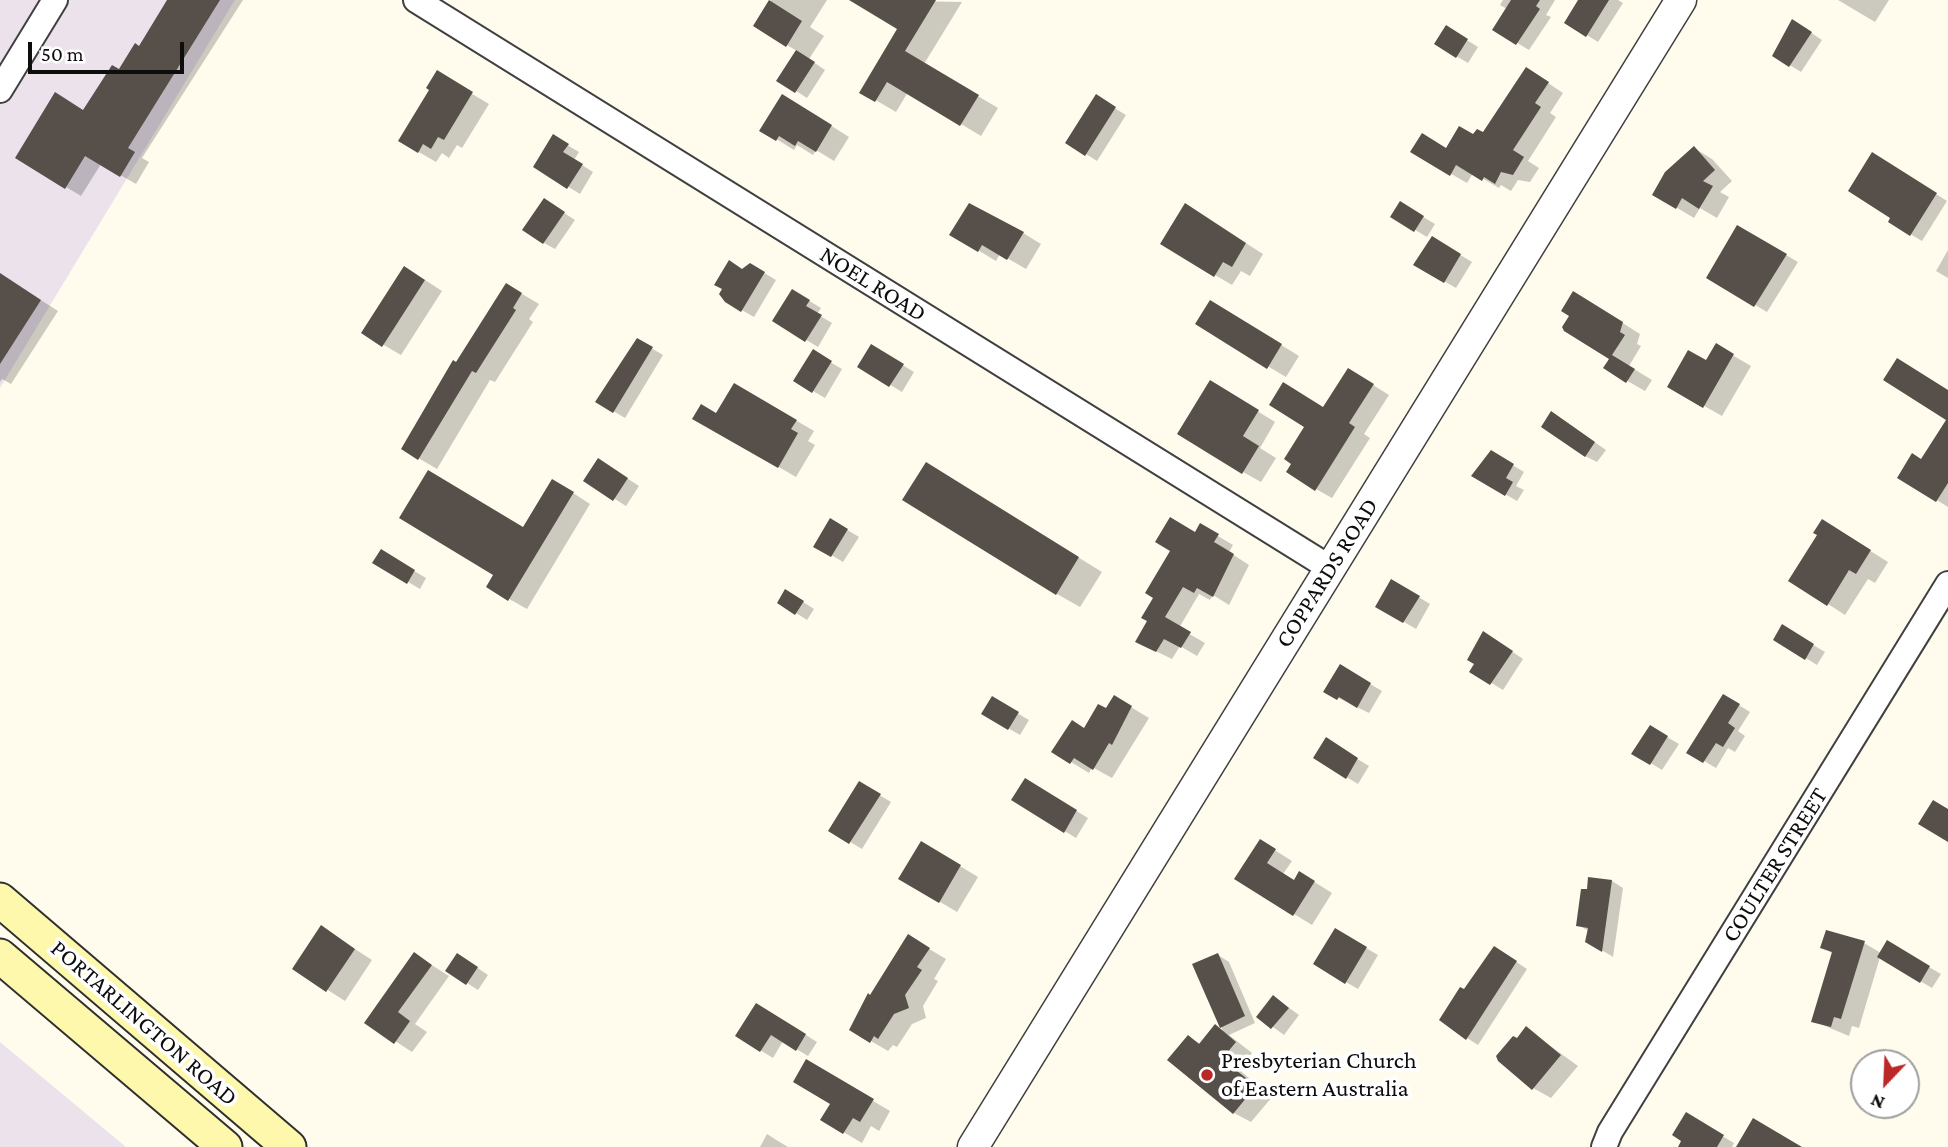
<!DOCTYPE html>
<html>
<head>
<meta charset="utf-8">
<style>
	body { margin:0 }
	#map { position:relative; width:1948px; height:1147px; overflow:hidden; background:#fffcee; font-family:"Crimson Pro",serif }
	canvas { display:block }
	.north { position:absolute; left:1850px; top:1049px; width:70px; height:70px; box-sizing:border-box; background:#fff; border:2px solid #9e9e9e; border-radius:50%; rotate:203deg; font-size:19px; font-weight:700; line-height:28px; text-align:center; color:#0d0d0d }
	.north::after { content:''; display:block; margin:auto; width:24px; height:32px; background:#ba2828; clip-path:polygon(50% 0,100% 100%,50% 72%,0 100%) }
	.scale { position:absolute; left:28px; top:42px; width:156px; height:32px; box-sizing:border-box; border:4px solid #0d0d0d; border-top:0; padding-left:9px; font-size:21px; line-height:24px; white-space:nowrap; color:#0d0d0d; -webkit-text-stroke:5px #fff; paint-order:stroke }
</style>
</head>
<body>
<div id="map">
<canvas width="1948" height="1147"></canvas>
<div class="north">N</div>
<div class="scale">50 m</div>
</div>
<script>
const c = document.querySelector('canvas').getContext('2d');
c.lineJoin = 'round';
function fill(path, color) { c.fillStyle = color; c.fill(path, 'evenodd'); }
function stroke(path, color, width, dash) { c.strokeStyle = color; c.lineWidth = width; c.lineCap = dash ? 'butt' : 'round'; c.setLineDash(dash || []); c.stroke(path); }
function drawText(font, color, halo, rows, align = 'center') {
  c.font = font + ' "Crimson Pro",serif'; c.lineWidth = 7; c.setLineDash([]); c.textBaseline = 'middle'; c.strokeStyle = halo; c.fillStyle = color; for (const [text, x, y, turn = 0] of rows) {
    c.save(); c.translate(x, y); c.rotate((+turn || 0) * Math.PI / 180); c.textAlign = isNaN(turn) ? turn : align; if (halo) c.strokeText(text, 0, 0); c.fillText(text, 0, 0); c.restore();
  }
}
const industrial = new Path2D(`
	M0,0H235L0,388Z
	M0,1042L126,1147H0Z`);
const shadow = new Path2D(`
	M186,0H243L142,158L149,162L136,184L101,164L81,196L66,187L84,112Z
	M771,0H827L810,27L824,36L809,59L825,70L807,98L779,80L797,51L755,26Z
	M852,0L962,2L924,64L998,108L981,136L908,92L896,112L862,92L899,29Z
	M1503,0H1555L1546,15L1551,17L1529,50L1494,29L1507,9L1500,5Z
	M1580,0H1618L1623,3L1598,42L1566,22Z
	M1838,0H1889L1875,22Z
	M1446,27L1478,47L1468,63L1436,44Z
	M1804,28L1822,40L1801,72L1775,56Z
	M437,73L489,104L462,148L457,145L449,158L442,153L436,162L400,141L431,89Z
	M1542,79L1563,93L1550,113L1556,117L1528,161L1539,168L1530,182L1518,180L1511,191L1501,185L1499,188L1473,173L1467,183L1413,152L1447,150L1484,135Z
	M1096,97L1126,115L1097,161L1067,142Z
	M800,106L849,137L834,161L816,150L813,155L797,145L794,150L762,130Z
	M554,137L579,152L574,160L593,172L580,194L536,167Z
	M1694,148L1712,159L1732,181L1720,192L1729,197L1717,218L1700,208L1694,218L1654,194Z
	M1884,161L1947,201L1922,241L1890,222L1893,218Z
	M1400,203L1435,224L1427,237L1392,216Z
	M555,207L575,220L555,249L544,243Z
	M1203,216L1263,254L1250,276L1241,271L1232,285L1215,275Z
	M1738,227L1798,262L1767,312L1708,277Z
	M1023,233L1041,244L1026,269L1000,254L996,261L951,234Z
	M1432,238L1472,262L1456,288L1416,265Z
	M1948,250V278L1936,271Z
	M751,265L776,280L754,317L726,301L746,266L750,268Z
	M0,274L58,311L11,384L2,379L0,382Z
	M422,278L442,291L401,355L363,333Z
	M507,285L539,304L529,319L533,322L495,382L490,380L437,469L403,449Z
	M793,291L821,308L817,314L832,323L818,347L775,321Z
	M1591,303L1640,334L1637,344L1641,346L1629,366L1652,380L1645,391L1605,368L1611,358L1572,316Z
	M1228,312L1299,356L1286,377L1197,324Z
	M637,340L663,355L625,418L598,402Z
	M871,346L914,372L902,392L859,366Z
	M1717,346L1751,366L1722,416L1669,386L1707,363Z
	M813,352L842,369L825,398L796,381Z
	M1349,370L1389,395L1364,434L1370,438L1332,498L1316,489L1294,463Z
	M735,385L814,431L808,441L815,445L796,477L694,418L716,415Z
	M1228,393L1275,422L1260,448L1276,458L1261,482L1243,472Z
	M1948,419V507L1899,477L1922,461Z
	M1563,420L1606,450L1597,462L1585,456Z
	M1491,452L1524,472L1516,486L1524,490L1517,501L1474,476Z
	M610,467L639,486L626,506L585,480Z
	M950,478L1102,572L1080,607L1057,594Z
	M570,491L590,504L527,609L488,587L524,529Z
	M831,520L859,537L843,562L816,546Z
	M1201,526L1233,545L1229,552L1249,565L1229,605L1213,595L1210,600L1199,594L1179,628L1205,643L1197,656L1180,646L1172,659L1137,642Z
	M1840,532L1888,562L1875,583L1868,579L1845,615L1828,604L1819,534Z
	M381,551L426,578L420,589L375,562Z
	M1392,581L1430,604L1416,629L1377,606Z
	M797,598L814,609L807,620L796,613Z
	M1783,627L1825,652L1817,665L1775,639Z
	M1495,640L1523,659L1503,690L1472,671Z
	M1341,667L1382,691L1369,713L1326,692Z
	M1724,696L1750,712L1738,731L1745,736L1735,752L1728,748L1716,768L1689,752Z
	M1114,697L1149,718L1112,778L1092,767L1089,773L1053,751L1084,730L1106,710Z
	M993,699L1029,720L1020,735L984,714Z
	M1650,727L1679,744L1662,770L1634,753Z
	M1326,740L1369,766L1358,784L1315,758Z
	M1026,780L1088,818L1076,838L1014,800Z
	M871,790L891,802L862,849L830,830Z
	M1260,841L1292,861L1283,874L1295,882L1300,873L1332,893L1312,925L1237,879Z
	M922,843L978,877L957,912L900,878Z
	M1612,881L1623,888L1613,957L1587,941L1589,931L1578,925Z
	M322,928L372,960L345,1001L295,969Z
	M1335,930L1378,955L1358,989L1315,964Z
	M909,937L946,959L934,979L938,981L923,1006L926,1018L912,1024L897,1047L893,1045L888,1051L871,1041V997Z
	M1864,943L1881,953L1888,943L1941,974L1932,988L1880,957L1859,1028L1852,1026L1849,1036L1813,1021L1833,954L1823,947Z
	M414,954L449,976L415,1024L427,1032L412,1052L366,1022Z
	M1218,955L1229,962L1255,1023L1229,1035L1252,1053L1238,1069L1272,1097L1251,1122L1234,1113L1170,1060L1189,1037L1201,1044L1223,1031L1194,965Z
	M1506,955L1527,969L1478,1045L1467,1038Z
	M469,962L488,975L478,990L467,983Z
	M1274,997L1299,1015L1284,1035L1258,1016Z
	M768,1011L817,1042L808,1056L783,1041L773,1058L737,1036Z
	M1527,1029L1578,1066L1551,1098L1533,1088L1517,1040Z
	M807,1062L890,1111L879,1131L871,1126L862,1143L823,1120L832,1103Z
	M1686,1114L1734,1143L1732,1147H1680L1684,1140Z
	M767,1134L778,1141L788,1147H760Z`);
const building = new Path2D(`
	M167,0H220L128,148L135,152L120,177L85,156L65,189L15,158L55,92L83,110L112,65L119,69L135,43L139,46Z
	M769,0L802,21L786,47L753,26Z
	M849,0H936L905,51L979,95L960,126L887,82L875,102L859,93L897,29Z
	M1511,0H1540L1536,6L1540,9L1516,45L1492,30Z
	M1578,0H1609L1586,37L1564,23Z
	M1792,19L1812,32L1789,67L1772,56Z
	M1446,25L1468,39L1456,58L1434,44Z
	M796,50L815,62L795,93L776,81Z
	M1526,67L1549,82L1535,103L1541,107L1513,150L1524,157L1513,175L1501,172L1495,184L1484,177L1482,181L1456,165L1450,176L1410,152L1422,133L1446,148L1459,126L1473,134L1477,129L1483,132Z
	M437,70L473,92L444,140L438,137L431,149L423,144L418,153L398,141L429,90L426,88Z
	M782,94L832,125L816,152L798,141L795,146L779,136L776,141L759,131Z
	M1096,94L1116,107L1085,156L1065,143Z
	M553,134L569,144L563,152L583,164L567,189L533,167Z
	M1694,146L1715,170L1703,181L1713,186L1699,209L1682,198L1676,209L1652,195L1665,172Z
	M1872,152L1937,193L1910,236L1888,222L1890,218L1848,191Z
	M544,198L565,212L543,244L522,230Z
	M1400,201L1424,216L1414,232L1390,217Z
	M969,203L1024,232L1007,260L982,245L978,252L949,235Z
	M1185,203L1246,243L1232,267L1223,262L1214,277L1160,244Z
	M1737,225L1787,254L1754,307L1706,278Z
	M1432,236L1461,254L1444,283L1413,265Z
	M729,260L742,269L750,263L765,272L741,312L725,302L719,294L722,289L714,285Z
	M404,266L425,280L382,347L361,333Z
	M0,273L41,300L0,364Z
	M506,283L522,293L513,308L516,310L476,373L472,371L418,460L401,449L453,360L456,362Z
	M792,289L810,300L806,306L822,315L805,342L772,321Z
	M1573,291L1623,322L1620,332L1625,335L1612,355L1635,369L1626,383L1603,368L1609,359L1564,331L1562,327L1569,316L1561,311Z
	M1210,300L1282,344L1267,369L1195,324Z
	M637,338L653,347L613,413L595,402Z
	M1716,343L1734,354L1703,408L1667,387L1688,350L1706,360Z
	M871,344L904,364L889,387L857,367Z
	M813,349L832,361L812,393L793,381Z
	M1897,358L1948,390V483L1936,502L1897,478L1912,453L1921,459L1946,420L1883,380Z
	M1348,368L1374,384L1349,423L1355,427L1315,491L1286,472L1291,464L1284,459L1304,427L1269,405L1283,382L1323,407Z
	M1210,380L1259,410L1243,436L1259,446L1242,474L1177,434Z
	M734,383L797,420L791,429L798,433L778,468L692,419L701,404L716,413Z
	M1551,411L1595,442L1585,457L1541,427Z
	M1491,450L1514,464L1506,478L1513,482L1505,496L1471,476Z
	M598,458L628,478L613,501L583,481Z
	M926,462L1079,557L1056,595L902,500Z
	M428,470L523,527L552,479L574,492L508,601L486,587L493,575L399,518Z
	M1170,517L1195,532L1200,523L1219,534L1214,542L1234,554L1213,597L1197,588L1194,593L1183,587L1165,617L1191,632L1181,648L1164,639L1156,652L1135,642L1147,621L1141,618L1153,598L1145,593L1170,551L1155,542Z
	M830,518L848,529L831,557L813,547Z
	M1822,519L1871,550L1856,574L1849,570L1827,606L1788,581L1817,535L1813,533Z
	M381,549L415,570L407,584L372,563Z
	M1391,579L1420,596L1403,623L1375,607Z
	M785,589L804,601L795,615L777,603Z
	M1782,624L1814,644L1805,660L1773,640Z
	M1483,631L1513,651L1490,685L1469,672L1474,664L1467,660Z
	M1340,664L1371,683L1357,708L1339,697L1337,700L1323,692Z
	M1723,694L1740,704L1728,723L1735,728L1723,747L1716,743L1703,763L1686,753Z
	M1114,695L1132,706L1112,745L1109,743L1093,770L1074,758L1070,764L1051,752L1072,720L1084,728L1098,704L1106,708Z
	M992,696L1019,712L1008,730L981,714Z
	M1650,725L1668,736L1650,765L1631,754Z
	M1326,737L1358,758L1346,779L1313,758Z
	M1025,778L1077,810L1064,833L1011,800Z
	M859,781L881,794L849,844L828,831Z
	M1933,800L1948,809V842L1918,824Z
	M1260,839L1276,849L1267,863L1294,880L1299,871L1315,881L1293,916L1234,879Z
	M921,841L961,865L939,903L898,879Z
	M1588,877L1612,880L1602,952L1585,942L1588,928L1576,926L1581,889H1587Z
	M321,925L355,949L326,992L292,969Z
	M1335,928L1367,947L1345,984L1313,964Z
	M1826,930L1865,941L1841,1019L1834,1017L1831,1027L1811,1022L1832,952L1820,948Z
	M908,934L930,948L917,967L922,970L905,995L909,1008L894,1014L878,1039L874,1036L870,1043L849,1030L868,993L870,995Z
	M1887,940L1930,966L1920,983L1877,957Z
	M1494,946L1517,961L1466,1040L1439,1020L1460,987L1464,989Z
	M414,952L432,965L398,1012L410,1021L394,1044L364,1023Z
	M457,953L478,967L466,985L445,971Z
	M1218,953L1245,1016L1220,1028L1192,964Z
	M1273,995L1289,1008L1271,1029L1256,1017Z
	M756,1003L806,1034L796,1051L771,1035L760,1052L735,1036Z
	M1215,1024L1236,1042L1222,1059L1256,1086L1233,1114L1167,1060L1188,1035L1199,1044Z
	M1526,1026L1561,1055L1532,1090L1498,1061L1496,1056L1513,1036L1517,1038Z
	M806,1059L874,1099L860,1122L853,1118L843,1134L820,1120L830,1104L793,1082Z
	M1686,1112L1724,1135L1717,1147H1678L1681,1141L1672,1135Z
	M1753,1118L1802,1147H1736Z`);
const minor = new Path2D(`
	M416,0L1330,568
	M0,90L55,0
	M1604,1147L1610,1132L1948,584`);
const tertiary = new Path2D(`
	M973,1147L1681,0`);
const secondary = new Path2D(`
	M0,900L289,1147
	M0,956L225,1147`);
const markers = [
	[1207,1075,7,"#ba2828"]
];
const streetNames = [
	["NOEL ROAD",873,284,32],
	["COPPARDS ROAD",1327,573,-58],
	["COULTER STREET",1775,865,-58],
	["PORTARLINGTON ROAD",144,1023,41]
];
const poiNames = [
	["Presbyterian Church",1221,1061],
	["of Eastern Australia",1221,1089]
];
fill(industrial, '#ebe2ec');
fill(shadow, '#0003');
fill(building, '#564f4a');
stroke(minor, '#404040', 28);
stroke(tertiary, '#404040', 33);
stroke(secondary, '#2f2f2f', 37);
stroke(minor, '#fff', 24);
stroke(tertiary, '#fff', 30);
stroke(secondary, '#fdf8ab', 33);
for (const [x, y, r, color] of markers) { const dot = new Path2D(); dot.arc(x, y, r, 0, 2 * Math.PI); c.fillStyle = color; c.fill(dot); stroke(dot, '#fff', 2.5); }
drawText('24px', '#0d0d0d', '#fff', streetNames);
drawText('24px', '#0d0d0d', '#fff', poiNames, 'left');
</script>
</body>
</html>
